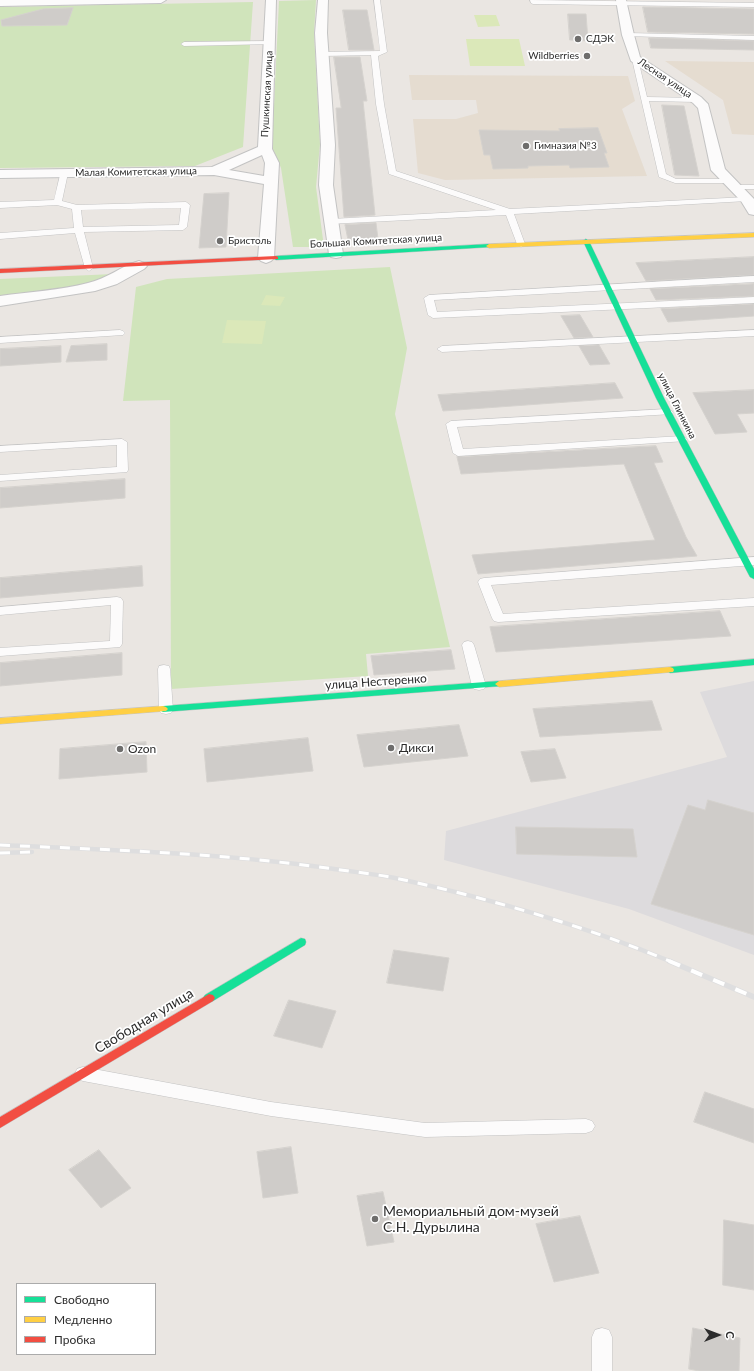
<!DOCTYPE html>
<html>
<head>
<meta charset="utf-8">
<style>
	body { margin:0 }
	#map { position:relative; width:754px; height:1371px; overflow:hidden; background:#eae6e2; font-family:Lato,sans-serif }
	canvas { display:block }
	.legend { position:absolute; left:16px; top:1283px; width:140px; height:72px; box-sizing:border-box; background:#fff; border:1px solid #ababab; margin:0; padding:5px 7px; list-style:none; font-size:12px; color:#2c2c2c }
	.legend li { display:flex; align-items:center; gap:8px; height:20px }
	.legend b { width:20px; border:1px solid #ababab }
	.north { position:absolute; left:698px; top:1315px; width:40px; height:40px; -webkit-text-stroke:3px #fff; paint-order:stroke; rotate:90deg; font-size:11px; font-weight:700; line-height:16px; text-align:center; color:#2c2c2c }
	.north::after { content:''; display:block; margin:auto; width:14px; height:18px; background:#2c2c2c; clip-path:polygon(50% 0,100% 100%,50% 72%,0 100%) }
</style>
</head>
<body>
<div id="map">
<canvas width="754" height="1371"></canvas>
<ul class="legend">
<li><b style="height:5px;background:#16e098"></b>Свободно</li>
<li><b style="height:5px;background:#ffcf43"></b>Медленно</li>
<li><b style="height:5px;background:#f24e42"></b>Пробка</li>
</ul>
<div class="north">С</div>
</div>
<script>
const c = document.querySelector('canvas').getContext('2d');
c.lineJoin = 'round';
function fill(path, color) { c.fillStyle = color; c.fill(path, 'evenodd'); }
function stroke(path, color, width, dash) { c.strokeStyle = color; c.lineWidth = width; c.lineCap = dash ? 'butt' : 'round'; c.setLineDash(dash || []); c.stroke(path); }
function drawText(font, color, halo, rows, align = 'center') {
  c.font = font + ' Lato,sans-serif'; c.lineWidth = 3.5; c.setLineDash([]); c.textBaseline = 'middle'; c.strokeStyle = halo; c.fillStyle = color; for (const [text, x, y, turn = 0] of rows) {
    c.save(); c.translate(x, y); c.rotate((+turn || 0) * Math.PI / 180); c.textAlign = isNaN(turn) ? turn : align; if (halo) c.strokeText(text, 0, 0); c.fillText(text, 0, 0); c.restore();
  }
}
const industrial = new Path2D(`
	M754,681V955L629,909L444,860L446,831L727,757L700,692Z`);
const education = new Path2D(`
	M665,61L754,62V135L732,134L723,100Z
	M409,75L628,76L635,101L622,109L647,176L445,180L418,173L413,119H456L478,113L476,100H412Z`);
const green = new Path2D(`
	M316,0L314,33L320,144L316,187L324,247H293L281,168L272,147L279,1Z
	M253,2L243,147L195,166L0,168V7Z
	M390,267L407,348L395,414L450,647L366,654L368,676L171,689L170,400L123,401L136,287L167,279Z
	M114,274C79,289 37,291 0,296V279Z`);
const pitch = new Path2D(`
	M474,15H496L500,26L478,27Z
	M466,39H519L525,66H470Z
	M266,295L285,297L280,306L261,305Z
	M227,320L266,321L262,344L222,343Z`);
const building = new Path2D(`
	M643,7L754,9V34L648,32Z
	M73,8L67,25L2,26L1,20L43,9Z
	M343,10H367L374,50H349Z
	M568,14H586L588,41L570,40Z
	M649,38L754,41V50L651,48Z
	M334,57H360L367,101H363L375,215L344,217L336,108H341Z
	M662,105L684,106L699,176L675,175Z
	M598,128L607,153H604L609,167L570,168L569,165L528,166V168L493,169L490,155H484L479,130L560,131L559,129Z
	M229,193L226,247L199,248L204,194Z
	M376,223L378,239L348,240L345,225Z
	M754,257V275L646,281L636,263Z
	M754,284V296L656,300L650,289Z
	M754,304V316L668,322L661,309Z
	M580,315L593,337L574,338L561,316Z
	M107,344V360L66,362L71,346Z
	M599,345L610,364L590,365L579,346Z
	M61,346V362L0,366V349Z
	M615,383L623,398L443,411L438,395Z
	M754,390V413L737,414L747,432L715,434L693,393Z
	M656,446L663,462L654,463L686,537L697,556L478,574L472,555L655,540L624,464L461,474L457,457Z
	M125,479V498L0,508V488Z
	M142,566L143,586L0,598V578Z
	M720,611L731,636L496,652L490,627Z
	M451,650L455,669L374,675L371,656Z
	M122,653V675L0,686V663Z
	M652,701L662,730L540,737L533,709Z
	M459,725L468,756L364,767L357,735Z
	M308,738L313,771L207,782L204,749Z
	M146,742L147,772L59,779L60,749Z
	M555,749L566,778L531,782L521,752Z
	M708,800L754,813V935L651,904L688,805L705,810Z
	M516,827L633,829L637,857L517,854Z
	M394,950L449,958L443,991L387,983Z
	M289,1000L336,1011L322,1048L274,1036Z
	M705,1092L754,1109V1143L694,1122Z
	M291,1147L298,1193L263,1198L257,1152Z
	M99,1150L131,1188L101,1208L69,1170Z
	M383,1192L394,1242L367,1246L357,1196Z
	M580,1216L599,1273L554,1282L536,1224Z
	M724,1220L754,1225V1290L723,1285Z
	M693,1328L740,1338L739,1371H699L689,1369Z`);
const lane = new Path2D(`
	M374,0H380L387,52L378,56L384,104L396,171L510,209L747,197L751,199L747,201L514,214L525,244L521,247L517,244L506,215L328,224L327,222L328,220L331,219L496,210L389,174L376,104L371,55L323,56L320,54L323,52L380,51Z
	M530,0L754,3V7L533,4L531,3Z
	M628,33L754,36V40L626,36V34Z
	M270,41L272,42V44L184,46L181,44L184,42Z
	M635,57L638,59L647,97L697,98L701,100L697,102L649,101L666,174L676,179H730V183H675L659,177L632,59Z
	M61,171H67L68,173L62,201L77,205L186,202L190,205L187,227L183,230L84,232L93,268L89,271L85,268L75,233L0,239V233L74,228L72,209L57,205L0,208V202L54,200ZM181,208L179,225L83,227L81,210Z
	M731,185H754V189H731Z
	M754,276V282L434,300L437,312L754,297V303L433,318L428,315L424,298L429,295Z
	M120,330L123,331L125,333L123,335L0,343V337Z
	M754,330V336L442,352L437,349L442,346Z
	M668,409L673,412L672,414L457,427L463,449L682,436L687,439L686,441L458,456L453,453L446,424L451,421Z
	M122,439L127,442L128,470L127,472L0,481V475L117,467V445L0,452V446Z
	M754,557V565L491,585L503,614L754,598V606L498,622L494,621L492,618L478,582L480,579L484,578Z
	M117,597L121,598L123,601L122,644L120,647L0,656V648L110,641L111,605L0,615V607Z
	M468,641L472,642L474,645L486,686L484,689L479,690L474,689L472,686L462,645L464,642Z
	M164,665L169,666L170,669L173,710L171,713L166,714L161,713L159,710L158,669L159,666Z
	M83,1067L271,1102L425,1123L586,1119L592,1121L595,1126L592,1131L586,1133L425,1137L271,1116L83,1081L77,1079L75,1074L77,1069Z
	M602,1328L609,1330L612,1337V1371H592V1337L595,1330Z`);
const street = new Path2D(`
	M0,0H166L161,3L0,6Z
	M266,0H276L272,149L279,163L274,258L271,261L266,263L261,261L258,258L264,184L214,175L0,178V170L212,167L258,147ZM262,155L265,163L264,176L229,170Z
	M318,0H328L327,33L335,145L333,185L343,254L341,257L336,258L331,257L329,254L319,185L321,145L315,33Z
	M616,0H626L634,35L640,57L701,97L708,104L725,169L754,199V215L749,214L741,201L711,170L698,108L693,103L631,61L622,35Z
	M139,261L144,263L147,266L144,269L117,284L95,291L0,306V296C29,292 61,290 88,283C107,279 121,266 139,261Z`);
const fast = new Path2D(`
	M586,239L589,241L664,398L754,569V579L750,577L656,398L583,241Z
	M489,244L491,245V247L276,260L273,258L276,256Z
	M754,659V665L670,673L666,670L670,667Z
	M499,681L503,684L502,686L163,712L158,709L163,706Z
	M301,938L305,939L306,942L305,945L213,1001L209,1002L205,1001L203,998L205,995Z`);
const slow = new Path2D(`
	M754,233V237L489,248L486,246L489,244Z
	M670,667L673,668L674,670L673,672L499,687L495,684L499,681Z
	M163,706L166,707L168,709L166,711L0,724V718Z`);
const jam = new Path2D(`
	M276,256L278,257V259L0,273V269Z
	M209,994L213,995L215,998L213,1001L0,1128V1117Z`);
const railFar1 = new Path2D(`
	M0,845C111,850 223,853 334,869C354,872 375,874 395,878C488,898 585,926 672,962
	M0,853L32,852`);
const rail = new Path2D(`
	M669,961L754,997`);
const markers = [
	[578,39,4,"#6e6d6c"],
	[587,56,4,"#6e6d6c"],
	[526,146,4,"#6e6d6c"],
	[220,241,4,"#6e6d6c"],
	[391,748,4,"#6e6d6c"],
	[120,749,4,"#6e6d6c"],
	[375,1219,4,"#6e6d6c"]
];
const farPoinames = [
	["СДЭК",586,39],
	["Wildberries",579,56,"right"],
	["Гимназия №3",534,146],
	["Бристоль",228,241]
];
const farStreetnames = [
	["Лесная улица",665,78,34],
	["Пушкинская улица",267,94,-87],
	["Малая Комитетская улица",136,172,-1],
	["Большая Комитетская улица",376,241,-3],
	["улица Глинкина",677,406,63]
];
const streetNames = [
	["улица Нестеренко",376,682,-4]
];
const poiNames = [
	["Дикси",399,748],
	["Ozon",128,749]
];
const nearStreetnames = [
	["Свободная улица",144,1021,-31]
];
const nearPoinames = [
	["Мемориальный дом-музей",383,1211],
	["С.Н. Дурылина",383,1227]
];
fill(industrial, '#dddbdd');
fill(education, '#e5dcd0');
fill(green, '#d0e4bb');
fill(pitch, '#dbe8b9');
fill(building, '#cfccc9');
stroke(building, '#d5d2ce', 1);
stroke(lane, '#c3c3c3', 1);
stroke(street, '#c3c3c3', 2);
stroke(fast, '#c3c3c3', 1);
stroke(slow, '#c3c3c3', 1);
stroke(jam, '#c3c3c3', 1);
fill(lane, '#fcfbfb');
fill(street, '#fcfbfb');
fill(fast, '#16e098');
fill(slow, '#ffcf43');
fill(jam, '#f24e42');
stroke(railFar1, '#dededf', 4.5);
stroke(rail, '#dededf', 5.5);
stroke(railFar1, '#fff', 3, [10]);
stroke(rail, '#fff', 4, [12]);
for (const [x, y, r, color] of markers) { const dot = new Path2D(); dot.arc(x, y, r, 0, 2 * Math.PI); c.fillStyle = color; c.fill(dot); stroke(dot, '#fff', 1.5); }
drawText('10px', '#2c2c2c', '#fff', farPoinames, 'left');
drawText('10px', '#2c2c2c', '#fff', farStreetnames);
drawText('12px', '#2c2c2c', '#fff', streetNames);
drawText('12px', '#2c2c2c', '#fff', poiNames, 'left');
drawText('14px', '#2c2c2c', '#fff', nearStreetnames);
drawText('14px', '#2c2c2c', '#fff', nearPoinames, 'left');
</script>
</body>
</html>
